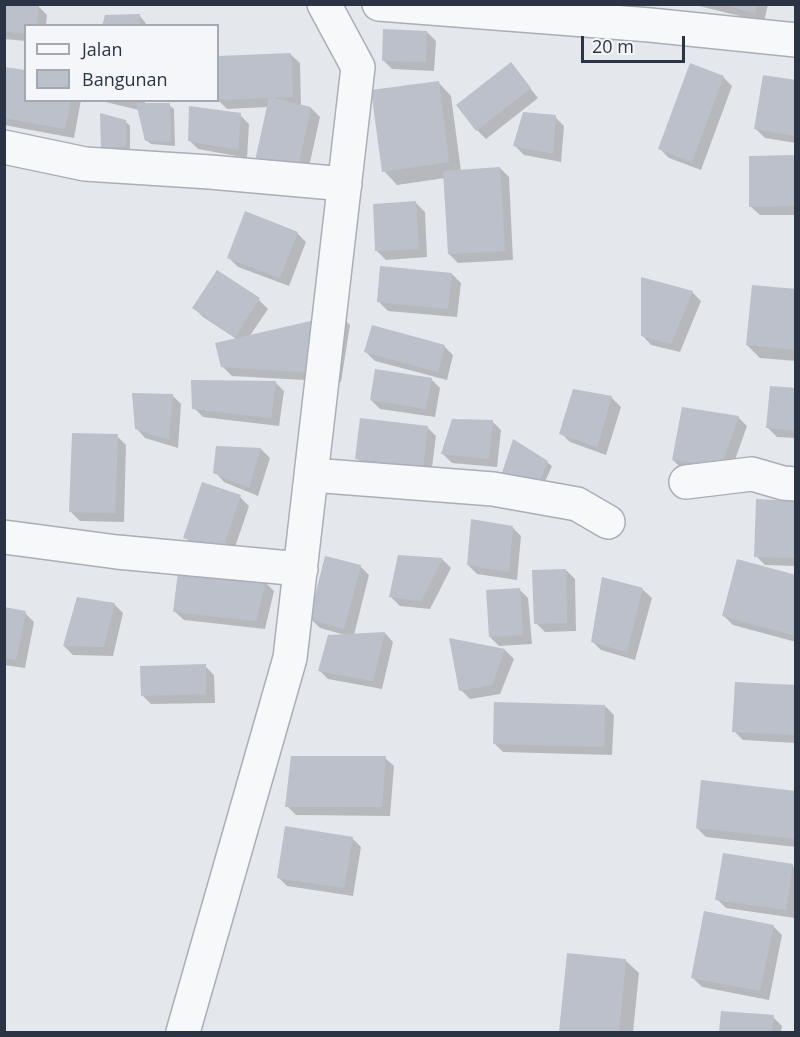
<!DOCTYPE html>
<html>
<head>
<meta charset="utf-8">
<style>
	body { margin:0 }
	#map { position:relative; width:800px; height:1037px; overflow:hidden; background:#e4e7ec; font-family:"Open Sans",sans-serif }
	canvas { display:block }
	.frame { position:absolute; inset:0; border:6px solid #2b3445; pointer-events:none }
	.legend { position:absolute; left:24px; top:24px; width:195px; height:78px; box-sizing:border-box; background:#f4f6f9; border:2px solid #a4a8b1; margin:0; padding:8px 10px; list-style:none; font-size:18px; color:#2b3445 }
	.legend li { display:flex; align-items:center; gap:12px; height:30px }
	.legend b { width:30px; border:2px solid #a4a8b1 }
	.scale { position:absolute; left:581px; top:36px; width:104px; height:27px; box-sizing:border-box; border:3px solid #2b3445; border-top:0; padding-left:8px; font-size:18px; line-height:21px; white-space:nowrap; color:#2b3445; -webkit-text-stroke:4px #f4f6f9; paint-order:stroke }
</style>
</head>
<body>
<div id="map">
<canvas width="800" height="1037"></canvas>
<div class="frame"></div>
<ul class="legend">
<li><b style="height:8px;background:#f7f8fa"></b>Jalan</li>
<li><b style="height:16px;background:#bbc0ca"></b>Bangunan</li>
</ul>
<div class="scale">20 m</div>
</div>
<script>
const c = document.querySelector('canvas').getContext('2d');
c.lineJoin = 'round';
function fill(path, color) { c.fillStyle = color; c.fill(path, 'evenodd'); }
function stroke(path, color, width, dash) { c.strokeStyle = color; c.lineWidth = width; c.lineCap = dash ? 'butt' : 'round'; c.setLineDash(dash || []); c.stroke(path); }
const shadow = new Path2D(`
	M4,4L38,6L47,15L46,26H26V41L4,39Z
	M691,4H768L764,22Z
	M139,15L148,26H104Z
	M427,32L436,41L434,71L392,69L383,60Z
	M290,54L300,63L301,106L311,108L320,117L307,176L266,169L268,107L227,109L218,100V58Z
	M511,64L538,98L486,139L477,130Z
	M4,68L26,100H81L74,138L4,125Z
	M723,77L732,86L701,170L669,158L660,149Z
	M796,81V143L765,138L756,129Z
	M438,82L451,96L461,171L500,168L509,177L513,260L458,263L449,254L445,178L397,185L384,171Z
	M97,100H145V104L169,105L174,109L175,146L151,144L146,140L139,110Z
	M240,115L249,124L247,158L198,149L189,140Z
	M555,117L564,126L561,162L524,155L515,146Z
	M126,122L130,126V150L107,152L103,148Z
	M796,157V215H760L750,206Z
	M416,203L425,212L427,257L386,260L377,251Z
	M297,233L306,242L289,286L238,267L229,258Z
	M217,272L259,300L268,309L249,337L341,316L350,325L341,382L232,376L223,367L238,340L203,317L194,308Z
	M452,274L461,283L457,317L388,311L379,302Z
	M796,291V361L760,358L747,345Z
	M692,292L701,301L680,352L651,345L642,335Z
	M444,346L453,355L447,380L375,361L366,352Z
	M431,379L440,388L435,417L380,409L371,400Z
	M275,382L284,391L279,426L203,417L194,408Z
	M796,389V438L777,437L768,428Z
	M574,391L612,398L621,407L606,455L570,442L561,433Z
	M172,395L181,404L178,448L145,438L136,428Z
	M738,417L747,426L730,474L682,469L673,460Z
	M492,421L501,430L497,467L452,463L443,454Z
	M427,427L436,436L431,475L366,467L357,458Z
	M117,436L126,445L124,522L80,521L71,512Z
	M217,448L261,449L270,458L258,496L224,482L215,472Z
	M547,462L552,466L543,486L508,477L504,473Z
	M240,497L249,506L231,559L194,546L185,537Z
	M796,502V566L765,565L756,556Z
	M512,527L521,536L517,580L477,574L468,565Z
	M399,557L443,560L451,568L430,609L400,606L391,597Z
	M360,566L369,575L354,635L385,633L393,642L382,689L328,679L319,670L345,635L320,628L311,619Z
	M566,570L575,579L576,631L545,632L536,623Z
	M796,576V642L733,625L724,616Z
	M265,582L274,591L265,629L184,620L174,611Z
	M519,589L528,598L532,644L499,646L490,637Z
	M642,589L652,598L635,660L601,650L592,641Z
	M114,604L123,613L113,656L73,655L64,646Z
	M4,609L25,613L34,622L25,668L4,665Z
	M451,640L505,650L514,659L500,694L470,699L461,690Z
	M205,666L214,675L215,703L151,704L142,695Z
	M796,686V743L743,740L734,731Z
	M605,706L614,715L612,755L503,752L494,743Z
	M385,758L394,766L390,816L296,815L287,806Z
	M796,792V847L706,837L697,828Z
	M352,838L361,847L353,896L287,886L278,877Z
	M792,865L796,869L795,918L726,908L717,899Z
	M773,926L782,935L769,1000L702,987L693,978Z
	M568,955L625,960L639,973L633,1032H560Z
	M722,1012L773,1017L782,1026L781,1032H720Z`);
const building = new Path2D(`
	M4,4H39L36,26H26V34L4,31Z
	M721,4H757L755,13Z
	M140,14L139,26H102L105,15Z
	M383,29L427,31L426,62L382,61Z
	M291,53L293,97L218,100V56Z
	M511,62L531,88L476,131L456,105Z
	M690,63L724,76L692,162L658,149Z
	M4,67L26,70V100H71L65,129L4,118Z
	M763,75L796,80V136L754,129Z
	M439,81L449,162L382,172L371,90Z
	M269,97L311,107L298,168L255,161Z
	M136,103H170L171,142L145,141Z
	M189,106L241,113L238,150L188,141Z
	M523,112L556,115L553,154L513,146Z
	M100,113L126,120V146L101,148Z
	M796,155V206L749,207V156Z
	M500,167L505,251L448,254L443,171Z
	M416,201L419,249L375,251L373,204Z
	M245,211L298,232L280,278L227,258Z
	M380,266L452,273L448,309L377,302Z
	M217,270L260,298L235,337L192,308Z
	M641,277L693,291L671,344L641,336Z
	M752,285L796,289V350L746,345Z
	M341,314L332,374L221,367L215,343Z
	M372,325L445,345L438,372L364,352Z
	M375,369L432,378L426,409L370,400Z
	M191,380L276,381L271,418L192,409Z
	M770,386L796,388V431L766,428Z
	M573,389L612,396L597,447L559,434Z
	M132,393L173,394L169,440L135,429Z
	M682,407L739,416L721,466L672,460Z
	M360,418L428,426L423,467L355,459Z
	M452,419L493,420L489,459L441,454Z
	M72,433L118,434L115,513L69,512Z
	M513,439L548,461L539,482L502,473Z
	M216,446L261,448L249,488L213,473Z
	M202,482L241,495L222,551L183,538Z
	M756,499L796,501V558L754,557Z
	M471,519L513,526L509,572L467,565Z
	M398,555L443,558L421,601L389,597Z
	M325,556L361,565L344,629L309,619Z
	M737,559L796,575V636L722,616Z
	M566,569L567,623L534,624L532,570Z
	M178,572L266,580L256,621L173,612Z
	M602,577L643,588L627,652L591,642Z
	M520,588L523,635L489,637L486,590Z
	M77,597L115,603L104,647L63,646Z
	M4,607L26,611L16,660L4,658Z
	M385,632L373,681L318,671L328,635Z
	M449,638L505,649L492,685L459,691Z
	M206,664V694L141,696L140,666Z
	M735,682L796,685V735L732,732Z
	M494,702L605,705L604,747L493,744Z
	M291,756H386L382,807H285Z
	M701,780L796,791V839L696,828Z
	M285,826L353,837L344,888L277,878Z
	M723,853L793,864L786,910L715,900Z
	M704,911L774,925L760,991L691,978Z
	M567,953L626,959L619,1032H559Z
	M721,1011L774,1015L772,1032H719Z`);
const minor = new Path2D(`
	M379,4L650,25L796,40
	M4,147L85,164L210,172L345,184
	M312,475L493,489L577,504L608,522
	M686,482L752,474L783,483L796,484
	M4,537L117,552L301,569
	M183,1032L290,658L358,67L324,4`);
fill(shadow, '#0003');
fill(building, '#bbc0ca');
stroke(minor, '#a9aeb7', 36);
stroke(minor, '#f7f8fa', 33);
</script>
</body>
</html>
